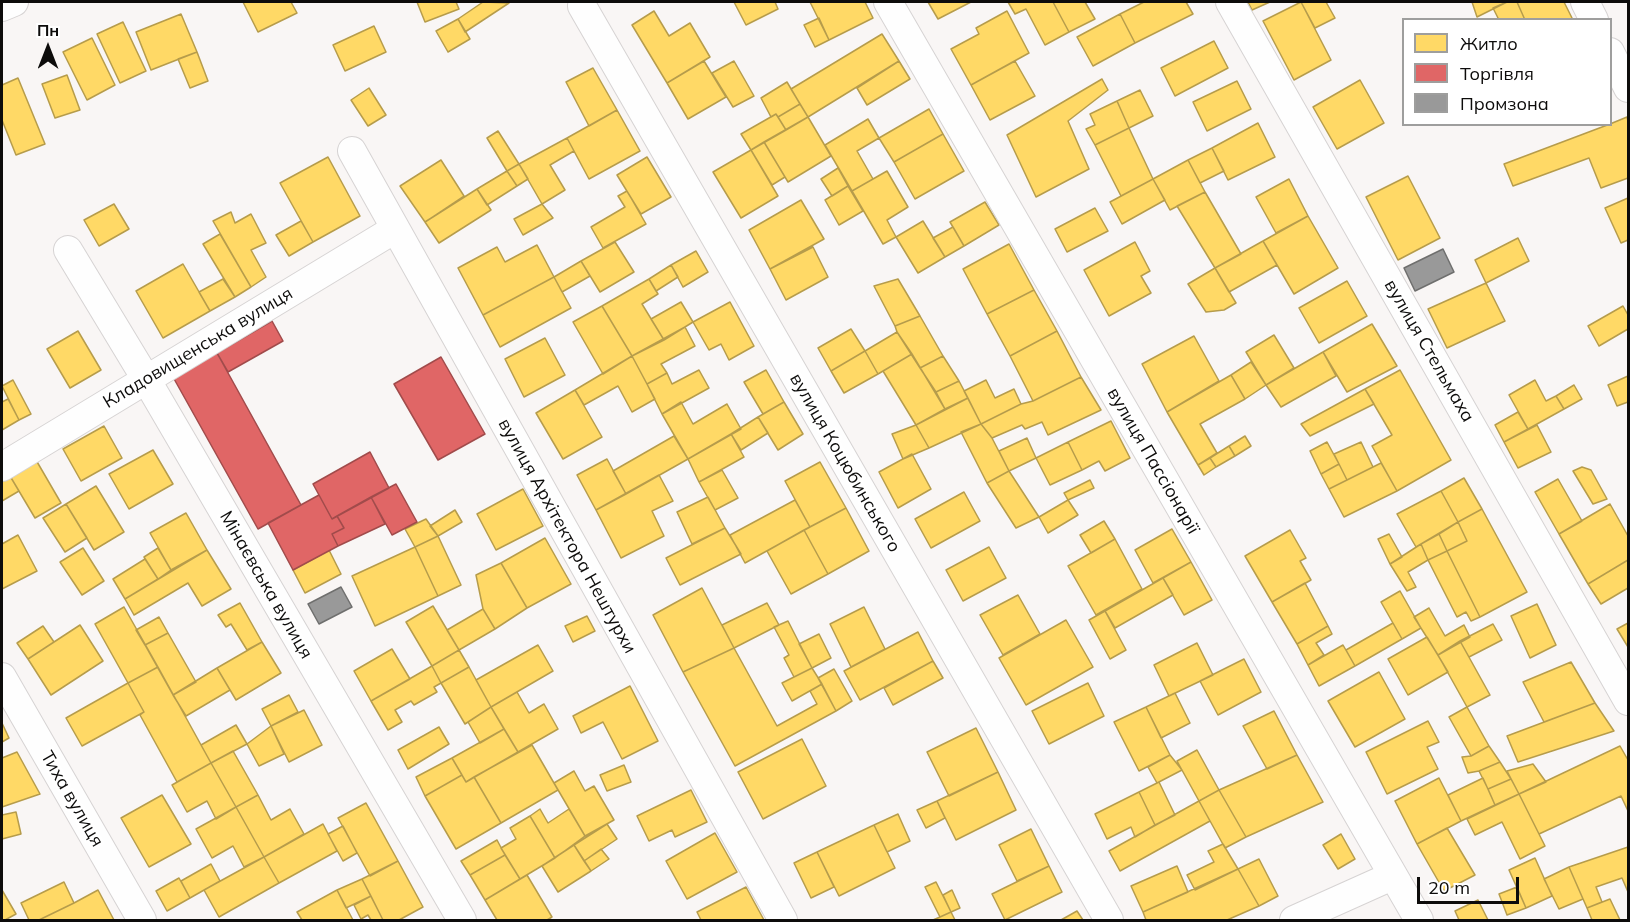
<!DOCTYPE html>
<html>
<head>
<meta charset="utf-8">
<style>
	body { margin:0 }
	#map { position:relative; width:1630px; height:922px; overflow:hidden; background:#f9f6f5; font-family:Mulish,sans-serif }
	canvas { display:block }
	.frame { position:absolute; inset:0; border:3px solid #0d0c0b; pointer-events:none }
	.legend { position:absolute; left:1402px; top:18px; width:210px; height:108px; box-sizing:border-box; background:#fff; border:2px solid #9e9e9d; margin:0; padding:8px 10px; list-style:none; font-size:18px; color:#0d0c0b }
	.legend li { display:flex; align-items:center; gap:12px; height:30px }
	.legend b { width:30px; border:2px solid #9e9e9d }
	.north { position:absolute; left:18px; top:18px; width:60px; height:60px; -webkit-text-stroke:4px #fff; paint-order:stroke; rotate:0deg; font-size:16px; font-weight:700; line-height:24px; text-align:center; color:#0d0c0b }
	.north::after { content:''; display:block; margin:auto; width:21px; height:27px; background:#0d0c0b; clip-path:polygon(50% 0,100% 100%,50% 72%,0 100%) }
	.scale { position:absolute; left:1417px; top:877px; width:102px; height:27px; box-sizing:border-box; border:3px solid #0d0c0b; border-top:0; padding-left:8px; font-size:18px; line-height:21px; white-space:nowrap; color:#0d0c0b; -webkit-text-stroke:4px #fff; paint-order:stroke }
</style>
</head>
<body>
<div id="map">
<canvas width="1630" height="922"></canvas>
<div class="frame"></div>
<ul class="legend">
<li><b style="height:16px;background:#ffd966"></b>Житло</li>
<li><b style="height:16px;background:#e06666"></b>Торгівля</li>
<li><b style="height:16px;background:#999"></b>Промзона</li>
</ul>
<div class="north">Пн</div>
<div class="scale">20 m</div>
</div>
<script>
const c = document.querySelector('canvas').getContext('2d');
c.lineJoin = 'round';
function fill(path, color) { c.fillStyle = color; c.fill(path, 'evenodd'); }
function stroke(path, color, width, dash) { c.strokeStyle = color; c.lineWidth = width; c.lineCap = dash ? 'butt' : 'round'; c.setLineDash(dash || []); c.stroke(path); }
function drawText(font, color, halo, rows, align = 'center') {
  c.font = font + ' Mulish,sans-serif'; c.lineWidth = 6; c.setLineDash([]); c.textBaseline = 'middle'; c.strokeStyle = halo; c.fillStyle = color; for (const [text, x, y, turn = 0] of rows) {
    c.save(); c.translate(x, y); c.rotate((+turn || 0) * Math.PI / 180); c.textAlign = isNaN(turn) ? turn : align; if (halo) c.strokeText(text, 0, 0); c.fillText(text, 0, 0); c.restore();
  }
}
const homes = new Path2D(`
	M243,2H291L297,13L258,32Z
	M417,2H456L459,9L425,22Z
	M483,2L509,3L465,32L458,19Z
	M734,2H775L778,9L746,25Z
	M810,2H865L873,18L829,40Z
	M928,2H971L938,19Z
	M1008,2H1053L1069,32L1045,45L1026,9L1015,14Z
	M1053,2H1085L1095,19L1069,32Z
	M1144,2H1186L1193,14L1135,43L1120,14Z
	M1248,2H1270L1252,10Z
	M1301,2H1326L1335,18L1315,28Z
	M1301,2L1331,60L1294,80L1263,21Z
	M1472,2H1507L1477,17Z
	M1507,2H1517L1525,20H1499L1493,8Z
	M1517,2H1564L1573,20H1525Z
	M654,11L669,36L690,23L710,57L667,83L632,25Z
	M1007,11L1029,53L971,85L951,49L979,34L976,28Z
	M181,14L197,52L151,70L136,32Z
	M1120,14L1135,43L1093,66L1077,37Z
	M819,18L829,40L815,47L804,25Z
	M458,19L470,39L448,52L436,31Z
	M123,22L146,71L120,83L97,34Z
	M374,26L386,52L345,71L333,45Z
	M882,34L899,61L808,117L791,89Z
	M92,38L115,85L87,100L63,52Z
	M1214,41L1228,68L1175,96L1161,68Z
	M197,52L208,81L190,88L178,59Z
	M704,61L726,97L688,119L667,83Z
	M734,61L754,96L733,107L712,73Z
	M899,61L910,79L867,105L857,88Z
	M1015,61L1035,96L990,120L971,85Z
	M593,68L617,110L589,126L566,82Z
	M67,75L80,110L55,118L42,84Z
	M18,78L45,144L16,155L2,120V85Z
	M1102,79L1108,90L1068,121L1089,169L1036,197L1007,135Z
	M1360,80L1384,123L1337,149L1313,107Z
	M1237,81L1251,109L1207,131L1193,102Z
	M787,82L800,104L778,117L776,114L771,117L761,98Z
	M369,88L386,115L368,126L351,100Z
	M1140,90L1153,116L1129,128L1117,101Z
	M1117,101L1129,128L1095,145L1086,129L1095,125L1090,114Z
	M800,104L808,117L786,130L778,117Z
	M929,109L943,134L894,162L879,138Z
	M617,110L640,151L589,179L567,138Z
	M776,114L786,130L751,150L741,134Z
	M808,117L831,156L788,182L764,142Z
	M1627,117L1628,121V178L1601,188L1589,158L1513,186L1504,164L1610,124Z
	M868,119L879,138L857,151L873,179L852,191L825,145Z
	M1258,123L1275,157L1228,180L1212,148Z
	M1129,128L1153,179L1121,196L1095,145Z
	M498,131L519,164L507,171L487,138Z
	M943,134L964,171L915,199L894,162Z
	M567,138L574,151L550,165L565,190L542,204L519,164Z
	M764,142L785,177L772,185L751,150Z
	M1212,148L1224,171L1200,183L1188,160Z
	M751,150L778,196L741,218L713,172Z
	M328,157L360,216L313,242L280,183Z
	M647,157L671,197L641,214L617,175Z
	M441,160L464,196L425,222L400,186Z
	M1188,160L1205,192L1170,210L1153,179Z
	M519,164L528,179L517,186L507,171Z
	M838,168L848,186L832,196L821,179Z
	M507,171L517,186L487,205L477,189Z
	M887,171L908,207L887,220L896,237L883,244L852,191Z
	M1408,176L1440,238L1398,260L1366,197Z
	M1153,179L1165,200L1122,224L1110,202Z
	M1289,179L1308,216L1276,233L1256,197Z
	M848,186L863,211L839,225L825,200Z
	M477,189L491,210L439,243L425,222Z
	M627,191L646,224L603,248L591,227L625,207L618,196Z
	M1205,192L1241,254L1215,268L1177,206Z
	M1628,198V240L1621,243L1605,208Z
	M801,200L824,239L770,269L749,230Z
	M985,202L999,225L964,246L950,222Z
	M114,204L129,229L99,246L84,220Z
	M542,204L553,218L523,235L514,219Z
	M1095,208L1108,231L1067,252L1055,229Z
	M231,212L235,223L251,214L266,243L251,250L266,277L251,287L213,221Z
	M1308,216L1338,268L1294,294L1263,241Z
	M301,221L313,242L289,256L276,235Z
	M923,221L945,257L918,273L896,237Z
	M953,227L964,246L945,257L933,238Z
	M220,234L251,287L235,297L203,244Z
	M1518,238L1529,261L1486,283L1475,260Z
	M1263,241L1277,265L1229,292L1215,268Z
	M615,242L634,272L600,292L581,261Z
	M1135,242L1150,271L1141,276L1151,293L1109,316L1084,270Z
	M1009,244L1034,290L987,314L963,269Z
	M537,245L554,277L483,315L458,268L497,247L505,262Z
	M813,247L828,277L786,300L770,269Z
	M696,251L708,272L683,287L671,265Z
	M581,261L590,276L562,292L554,277Z
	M183,264L210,311L163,338L136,291Z
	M671,265L678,277L656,291L649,279Z
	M1215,268L1236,303L1224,310L1206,312L1188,284Z
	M554,277L571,308L500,347L483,315Z
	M223,279L235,297L210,311L199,292Z
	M649,279L658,294L642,304L664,340L632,356L602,306Z
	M898,279L920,316L895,326L874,286Z
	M1347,281L1367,316L1319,343L1299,308Z
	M1486,283L1505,321L1447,348L1428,309Z
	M1034,290L1057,331L1010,356L987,314Z
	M681,302L693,322L664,340L651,319Z
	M730,302L754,346L729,360L721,344L709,350L693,322Z
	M602,306L632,356L603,374L573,322Z
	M1623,306L1628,315V329L1599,346L1588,326Z
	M920,316L943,356L920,368L897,332L895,326Z
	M1372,324L1397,366L1347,392L1323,352Z
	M685,327L695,346L661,364L667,373L647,384L632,356Z
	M851,329L865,351L831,371L818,348Z
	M78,331L101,370L70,388L47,349Z
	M1057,331L1081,377L1033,401L1010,356Z
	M897,332L912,354L878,374L865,351Z
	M1274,335L1294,368L1266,385L1246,352Z
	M1194,336L1219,381L1167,412L1142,364Z
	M545,338L565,375L524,397L505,359Z
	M865,351L878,374L844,393L831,371Z
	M1323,352L1336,376L1281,407L1266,385Z
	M912,354L945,409L916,425L883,371Z
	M632,356L655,399L632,412L618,386L584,405L575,390Z
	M943,356L959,381L936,392L920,368Z
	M1251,362L1266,385L1245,399L1231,375Z
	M699,370L709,388L662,414L647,384L667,373L672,384Z
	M766,370L784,402L763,414L744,382Z
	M1400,370L1451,460L1397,491L1372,446L1392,435L1365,389Z
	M1231,375L1245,399L1200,424L1217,453L1198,465L1167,412Z
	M1628,376V402L1617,406L1608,385Z
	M1081,377L1101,410L1048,435L1042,422L1025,429L1022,425L992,438L981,424L1021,404L1033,401Z
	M13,380L31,414L19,420L2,386Z
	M986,380L995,398L1014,389L1021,404L981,424L964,391Z
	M1535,380L1546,401L1556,396L1564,409L1528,429L1509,395Z
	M959,381L968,398L945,409L936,392Z
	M1574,385L1582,399L1564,409L1556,396Z
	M1365,389L1374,404L1310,436L1301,424Z
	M575,390L602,437L563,459L536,413Z
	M968,398L981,424L929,448L916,425Z
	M8,399L19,420L2,430V402Z
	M681,402L693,424L727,404L741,429L688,459L662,414Z
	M784,402L803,434L778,450L758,417Z
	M1518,412L1528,429L1504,442L1495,425Z
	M758,417L768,433L741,450L731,434Z
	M1111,421L1130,458L1105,471L1099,461L1082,470L1068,442Z
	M981,424L992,438L1009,471L987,483L961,432Z
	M916,425L929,448L903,459L892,434Z
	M1537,425L1551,452L1518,468L1504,442Z
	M104,426L122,458L81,481L63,449Z
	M731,434L744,457L699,482L688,459Z
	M674,436L688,459L626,494L613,471Z
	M1245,436L1251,446L1235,456L1229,446Z
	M1027,438L1036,458L1009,471L999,451Z
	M1068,442L1082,470L1050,485L1036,458Z
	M1327,442L1339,464L1321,474L1310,451Z
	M1361,442L1373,467L1347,480L1334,454Z
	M1229,446L1235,456L1216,467L1210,458Z
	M153,450L173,484L129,509L109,474Z
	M912,454L931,489L898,508L879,472Z
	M1210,458L1216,467L1204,475L1198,465Z
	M607,459L626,494L596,510L577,475Z
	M36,460L61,503L35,518L10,476Z
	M820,462L846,508L810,527L785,481Z
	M1381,463L1397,491L1344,517L1329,489Z
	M1339,464L1347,480L1329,489L1321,474Z
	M1582,467L1591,470L1607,499L1593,504L1573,471Z
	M722,470L738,498L715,510L699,482Z
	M1009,471L1039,517L1016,528L987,483Z
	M659,475L673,501L652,511L664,536L621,558L596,510Z
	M10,476L19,491L2,501V481Z
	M1464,478L1482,509L1458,522L1441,491Z
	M1558,479L1582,521L1559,534L1535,492Z
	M1090,480L1094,488L1068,500L1064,493Z
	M96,486L124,532L94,550L66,504Z
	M523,489L543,526L496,550L477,514Z
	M1441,491L1458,522L1416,547L1397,514Z
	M964,492L980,521L931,548L915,519Z
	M708,497L725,528L692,544L677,512Z
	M795,500L810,527L745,563L730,535Z
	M1068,500L1078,515L1048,533L1039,517Z
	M66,504L87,538L65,552L43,518Z
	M1610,504L1628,536V560L1588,584L1559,534Z
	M846,508L869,551L828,574L804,530Z
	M1482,509L1527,592L1480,617L1447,551L1467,541L1458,522Z
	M455,510L462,522L438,536L430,526Z
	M186,513L207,550L171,570L150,533Z
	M426,519L438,536L415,547L405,529Z
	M1104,521L1115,539L1091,553L1080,535Z
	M1458,522L1467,541L1447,551L1439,534Z
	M725,528L741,554L680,585L666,558Z
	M1172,529L1191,562L1153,583L1135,550Z
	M804,530L828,574L791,594L767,551Z
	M1290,530L1306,558L1300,561L1311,580L1272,602L1245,556Z
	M1389,534L1402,557L1390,564L1378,539Z
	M1439,534L1447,551L1428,560L1421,544Z
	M18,535L37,571L2,589V544Z
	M438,536L461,585L438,596L415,547Z
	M545,538L571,584L527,608L501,563Z
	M1115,539L1142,589L1096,615L1068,566Z
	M1421,544L1428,560L1408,572L1416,587L1407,591L1390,564Z
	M415,547L438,596L375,626L352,576Z
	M989,547L1006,578L963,601L946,570Z
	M83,548L104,581L82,595L60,562Z
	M158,548L171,570L158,579L144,557Z
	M207,550L231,589L202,606L188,583L134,615L125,599Z
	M329,550L341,574L305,593L293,570Z
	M1447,551L1480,617L1471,621L1466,612L1457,617L1428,560Z
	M145,559L158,579L125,599L113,579Z
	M1628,560V588L1601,604L1588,584Z
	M1191,562L1212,600L1184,615L1163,578Z
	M501,563L527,608L495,629L483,609L476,575Z
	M1163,578L1173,595L1115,628L1105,611Z
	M1305,583L1328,626L1297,644L1272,602Z
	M702,588L734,648L683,672L653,615Z
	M1400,591L1421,628L1402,639L1381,602Z
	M1018,595L1040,634L1003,655L980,615Z
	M240,603L262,642L247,650L231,624L226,627L218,615Z
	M767,603L779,625L734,648L722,625Z
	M1537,604L1556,645L1530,658L1511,616Z
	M433,606L459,650L432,666L406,622Z
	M124,607L158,667L128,683L95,624Z
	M864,607L885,649L851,667L830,624Z
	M1429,608L1445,636L1464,625L1470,637L1438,655L1414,617Z
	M483,609L495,629L459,650L447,630Z
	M1105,611L1126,650L1110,659L1089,620Z
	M587,616L595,631L573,642L565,626Z
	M159,617L168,633L145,645L136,630Z
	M1066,620L1093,667L1026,705L999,658Z
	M788,621L812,668L794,677L784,658L789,655L774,627Z
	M1393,623L1402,639L1355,666L1346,650Z
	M1628,623V647L1617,629Z
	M1493,624L1502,640L1469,657L1460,641Z
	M80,625L103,661L51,695L28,659Z
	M43,626L54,642L28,659L17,643Z
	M1328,626L1332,634L1316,643L1324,655L1308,665L1297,644Z
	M918,632L933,661L860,700L844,671Z
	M168,633L196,682L173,695L145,645Z
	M819,634L831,658L812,668L799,644Z
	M1427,637L1448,672L1408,695L1388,659Z
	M1460,641L1490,695L1467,707L1438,655Z
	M262,642L281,673L236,700L217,668Z
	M1197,643L1213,675L1169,696L1154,665Z
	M538,645L553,671L491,707L476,680Z
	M1343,645L1355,666L1319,686L1308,665Z
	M734,648L777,726L817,704L810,691L822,684L836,711L735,766L683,672Z
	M392,649L410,679L371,701L354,671Z
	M459,650L469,667L441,683L432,666Z
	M1244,659L1261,692L1218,715L1200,681Z
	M933,661L943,678L893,705L884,688Z
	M1571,662L1595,703L1544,722L1523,682Z
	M432,666L441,683L434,687L437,692L414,705L411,701L395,710L402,722L388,730L371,701Z
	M158,667L211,763L177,782L140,715L144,712L128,683Z
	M469,667L491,707L465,724L441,683Z
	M217,668L230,690L186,716L173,695Z
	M812,668L822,684L792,701L782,683Z
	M834,669L852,701L836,711L818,678Z
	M1379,672L1405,719L1355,747L1328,701Z
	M128,683L144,712L82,746L66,718Z
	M1088,683L1104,716L1049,744L1032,711Z
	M630,686L658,741L622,759L603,722L581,733L573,716Z
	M517,692L529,713L544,704L558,729L518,752L491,707Z
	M1175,693L1190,723L1161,738L1146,707Z
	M289,695L298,712L271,726L262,709Z
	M1595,703L1614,731L1518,762L1507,736Z
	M491,707L504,729L480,743L468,722Z
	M1146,707L1170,755L1139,771L1114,722Z
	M1467,707L1489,746L1471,756L1449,717Z
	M304,710L322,745L289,762L271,726Z
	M1274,711L1297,755L1267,769L1243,726Z
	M1428,721L1439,742L1427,747L1438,769L1387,794L1366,752Z
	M2,723L9,738L2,742Z
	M236,725L247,744L211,763L201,745Z
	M271,726L284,754L259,766L247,744Z
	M439,727L449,744L408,769L398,750Z
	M976,728L998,772L949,796L927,752Z
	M504,729L518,752L466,782L452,758Z
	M802,739L826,786L763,819L738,772Z
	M532,745L558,790L501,823L474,777Z
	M1489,746L1500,762L1479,771L1468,773L1462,757L1471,756Z
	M1620,746L1628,760V811L1621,796L1539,834L1519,794Z
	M1197,750L1219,790L1199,801L1177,761Z
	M233,751L258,795L236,807L211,763Z
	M17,752L40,794L2,807V758Z
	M1170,755L1182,770L1157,783L1148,767Z
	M1297,755L1323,802L1246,837L1219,790Z
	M452,758L462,775L425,796L416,777Z
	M1500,762L1511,779L1488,789L1479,771Z
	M211,763L236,807L216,819L207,801L187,812L172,785Z
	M1533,764L1546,782L1519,794L1507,771Z
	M624,765L631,782L607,791L600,775Z
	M574,771L585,791L594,786L614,820L585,836L554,783Z
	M998,772L1016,810L956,840L937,801Z
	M462,775L466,782L474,777L501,823L456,849L425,796Z
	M1439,778L1461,821L1417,844L1395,801Z
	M1483,778L1495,805L1461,821L1448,795Z
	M1511,779L1519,794L1495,805L1488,789Z
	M1159,782L1175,815L1155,825L1139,792Z
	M691,790L707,822L675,837L672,830L649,841L637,816Z
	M1219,790L1246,837L1225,848L1199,801Z
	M1139,792L1155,825L1135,837L1131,827L1107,839L1095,814Z
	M1519,794L1545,846L1520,859L1502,822L1475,835L1467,819Z
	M162,795L191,844L149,867L121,818Z
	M258,795L271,820L290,809L304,834L264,857L236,807Z
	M937,801L945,818L926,828L917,810Z
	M1199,801L1210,821L1120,871L1109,851Z
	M366,803L398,861L370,876L338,818Z
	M236,807L264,857L244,867L233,846L212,858L196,829Z
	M540,809L548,823L569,809L585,836L555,858L530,816Z
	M16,812L21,834L2,839V815Z
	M898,814L910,841L887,852L874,825Z
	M530,816L555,858L520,879L501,848L516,839L510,828Z
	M323,824L337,851L279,883L264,857Z
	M607,824L617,839L584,861L574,845Z
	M874,825L895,868L839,896L817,852Z
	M343,826L357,853L343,861L328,834Z
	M1447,828L1475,875L1444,891L1417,844Z
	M1031,829L1049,866L1017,881L999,845Z
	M715,833L737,872L687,899L666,861Z
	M1341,834L1355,859L1338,869L1323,845Z
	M497,840L505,855L470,875L461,861Z
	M1223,844L1238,869L1195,890L1187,875L1214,862L1208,851Z
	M574,845L591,871L558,892L542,866Z
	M1628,847V892L1622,878L1596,887L1602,902L1587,908L1569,867Z
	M601,849L609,859L591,871L584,861Z
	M817,852L834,887L811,898L794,863Z
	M505,855L520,879L485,900L470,875Z
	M264,857L279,883L219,917L204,890Z
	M1535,858L1552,896L1526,908L1509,870Z
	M1259,859L1278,896L1259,906L1238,869Z
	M398,861L423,907L399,920H383L362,879Z
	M211,864L220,881L190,898L181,881Z
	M1049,866L1062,892L1005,920L992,894Z
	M1177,866L1188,892L1143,912L1131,886Z
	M1569,867L1583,899L1559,909L1544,879Z
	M1238,869L1259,906L1227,920H1146L1143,912Z
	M527,875L552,917L547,920H497L485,900Z
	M179,878L190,898L167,911L156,891Z
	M362,879L371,896L346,908L337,890Z
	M64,882L74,903L39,920H29L21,903Z
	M936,882L951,912L940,917L925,887Z
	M746,887L764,920H701L697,912Z
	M1517,887L1526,908L1507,915L1499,894Z
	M2,890L16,914L5,920H2Z
	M98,890L114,920H39L74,903Z
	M337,890L353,920H302L297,912Z
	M952,890L960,908L951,912L943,895Z
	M371,896L383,920H371L368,915L361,919L354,905Z
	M1610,899L1620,920H1592L1587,908Z
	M1478,900L1488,920H1459L1455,911Z
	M1077,911L1083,920H1061Z
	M951,912L955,920H933L940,917Z`);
const shops = new Path2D(`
	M272,321L283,341L228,372L217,353Z
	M217,353L301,505L258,529L173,377Z
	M441,357L485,434L438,460L394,384Z
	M370,452L389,488L332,519L313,484Z
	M396,484L417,522L392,535L371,497Z
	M319,495L332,519L337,516L344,528L332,534L338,546L293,570L268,523Z
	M371,497L385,524L338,546L332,534L344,528L337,516Z`);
const industry = new Path2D(`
	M1443,249L1454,272L1415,291L1404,268Z
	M341,587L352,607L319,624L308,604Z`);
const minor = new Path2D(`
	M888,2L1419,920
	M1230,2L1628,701
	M1585,2L1594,20
	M582,6L1109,920
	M2,7L14,2
	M1610,52L1628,88
	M352,151L783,920
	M68,250L146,379L462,920
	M2,467L395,229
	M2,677L142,920
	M1294,920L1392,876`);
const streetNames = [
	["Кладовищенська вулиця",198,348,-31],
	["вулиця Стельмаха",1429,351,60],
	["вулиця Пассіонарії",1153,461,60],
	["вулиця Коцюбинського",845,463,60],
	["вулиця Архітектора Нештурхи",567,536,61],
	["Мінаєвська вулиця",266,585,60],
	["Тиха вулиця",72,799,60]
];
fill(homes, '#ffd966');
stroke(homes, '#b69c4b', 1.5);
fill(shops, '#e06666');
stroke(shops, '#a14b4b', 1.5);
fill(industry, '#999');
stroke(industry, '#6f6f6e', 1.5);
stroke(minor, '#d6d3d3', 30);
stroke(minor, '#fefefe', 28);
drawText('18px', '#0d0c0b', '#fff', streetNames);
</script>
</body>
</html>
